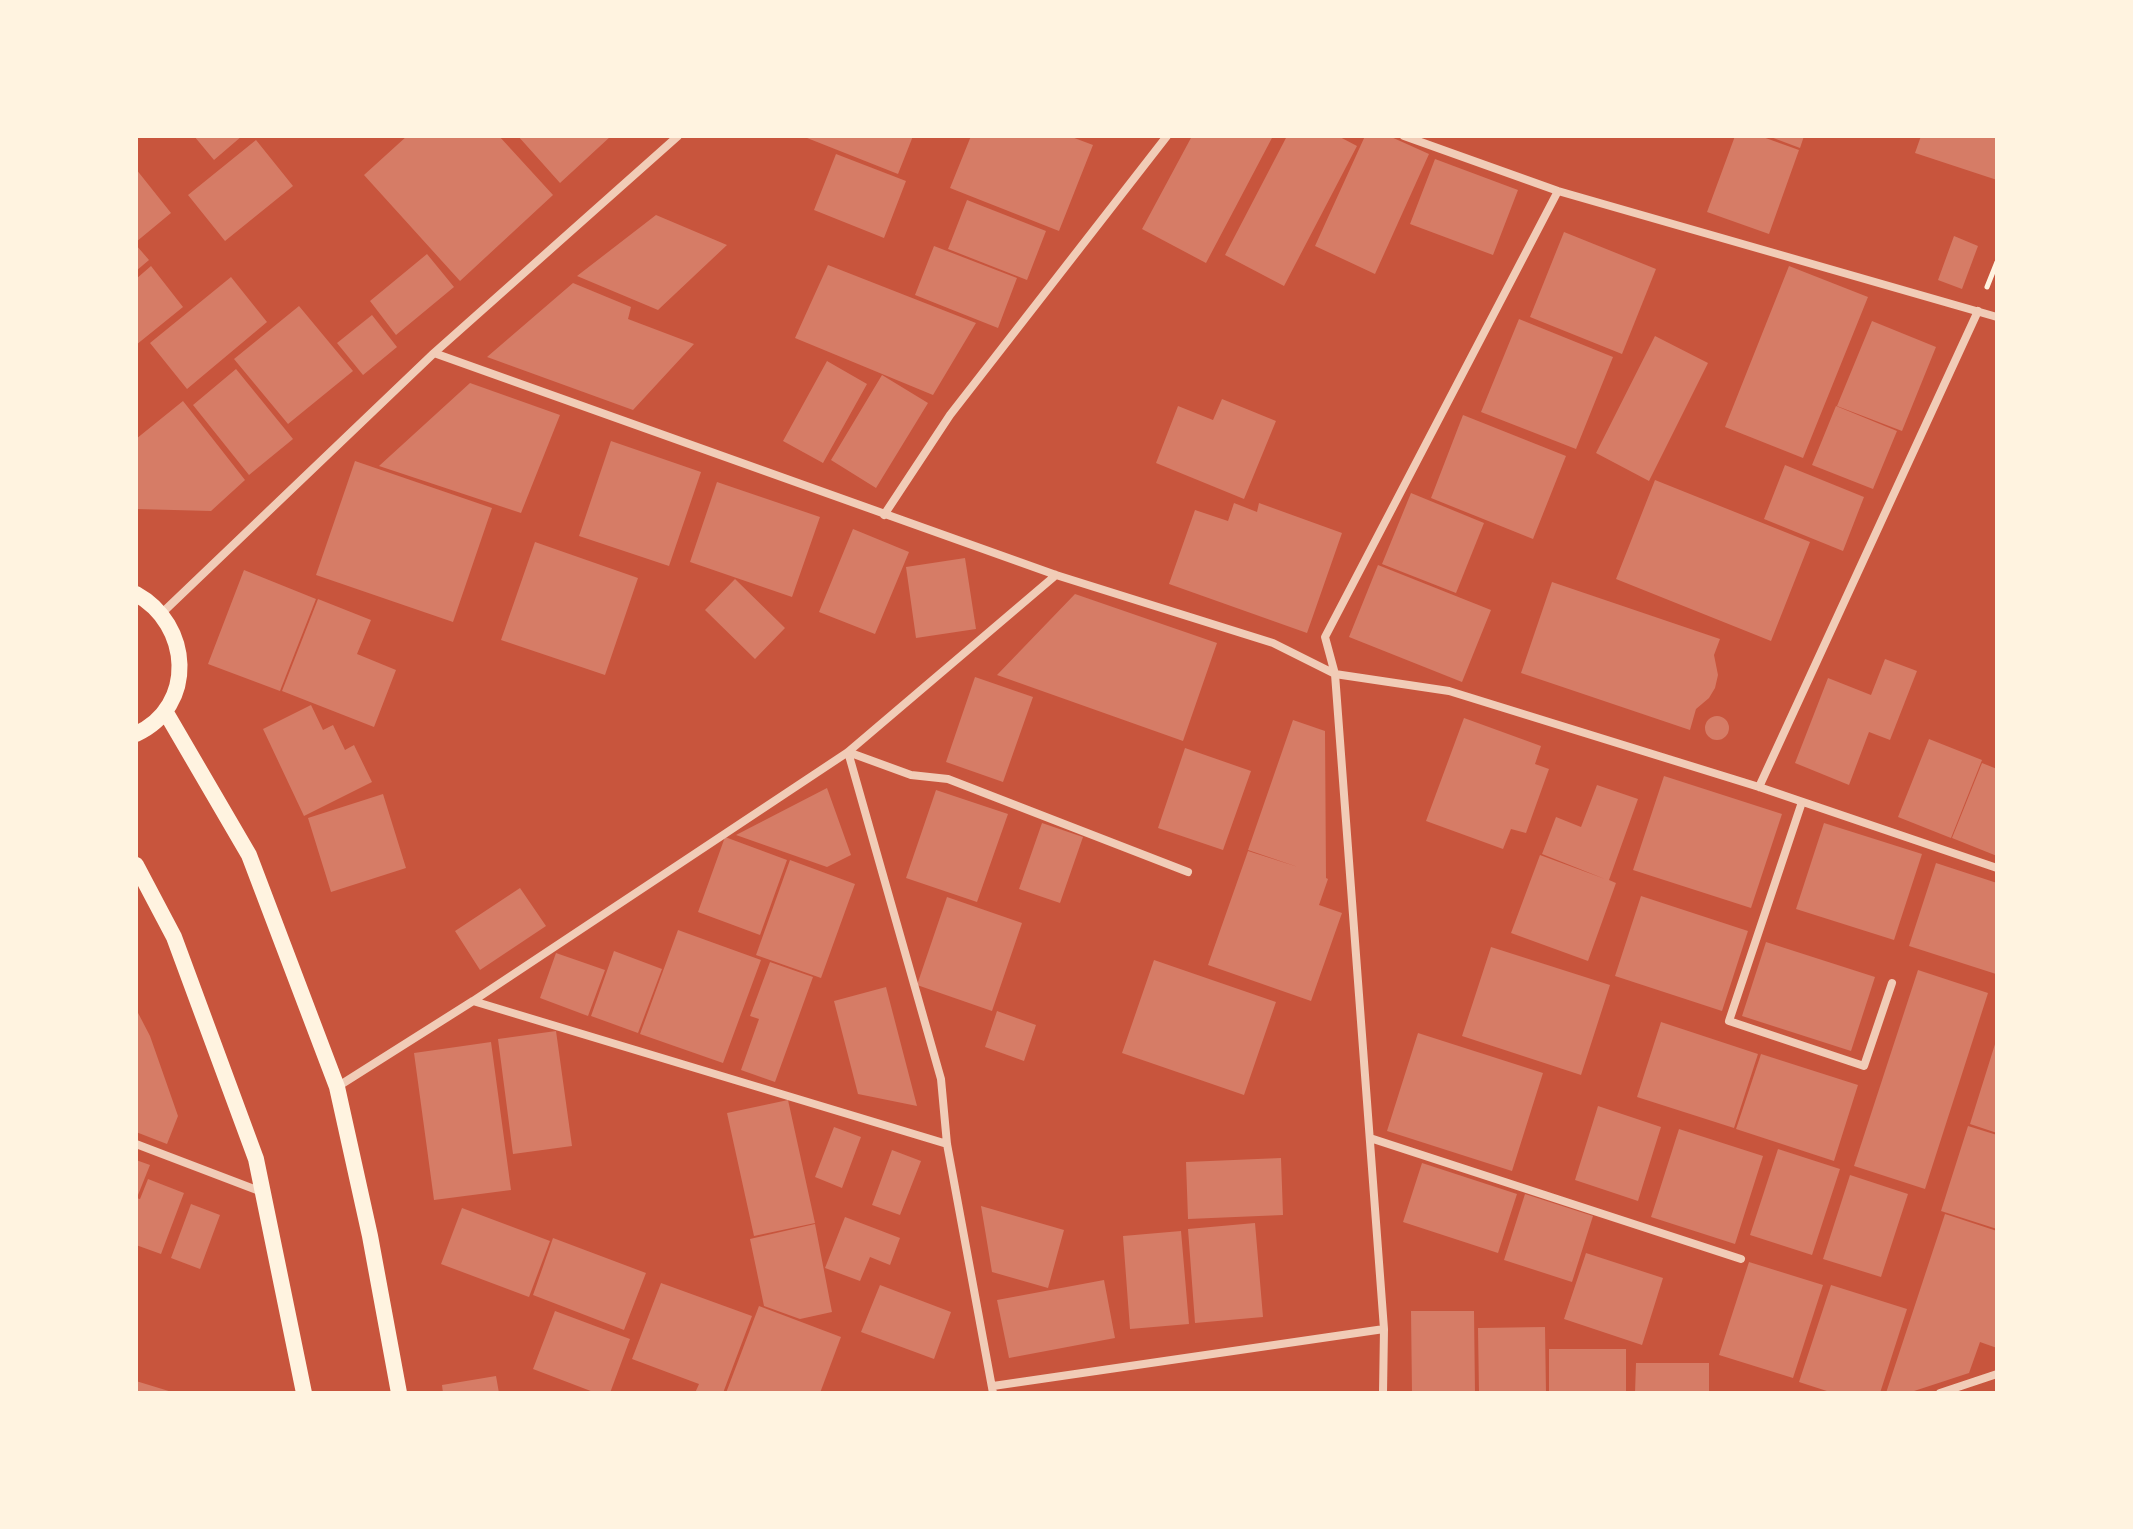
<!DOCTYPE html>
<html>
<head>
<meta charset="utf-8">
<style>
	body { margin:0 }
	#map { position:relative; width:2133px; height:1529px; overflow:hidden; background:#c8553d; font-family:Cabin,sans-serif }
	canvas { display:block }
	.frame { position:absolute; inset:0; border:138px solid #fff3e0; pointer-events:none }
</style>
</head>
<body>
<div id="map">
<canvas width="2133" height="1529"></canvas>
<div class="frame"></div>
</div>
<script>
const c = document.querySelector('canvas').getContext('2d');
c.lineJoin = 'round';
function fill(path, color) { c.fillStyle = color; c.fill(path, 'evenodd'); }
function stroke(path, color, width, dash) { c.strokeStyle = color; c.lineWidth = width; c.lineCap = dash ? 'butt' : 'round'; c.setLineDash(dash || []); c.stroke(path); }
const building = new Path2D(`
	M194,136H242L214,160Z
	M407,136H499L553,195L460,281L364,175Z
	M518,136H611L560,183Z
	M802,136H913L898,174Z
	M971,136H1069L1093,145L1059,231L950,188Z
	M1192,136H1273L1206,263L1142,229Z
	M1287,136H1338L1357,146L1284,286L1225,255Z
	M1365,136H1389L1429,154L1375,274L1315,246Z
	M1735,136H1760L1799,150L1769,234L1707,212Z
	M1768,136H1804L1800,148Z
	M1921,136H1997V180L1915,153Z
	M256,140L293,186L225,241L188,195Z
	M836,154L906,181L884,238L814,210Z
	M1435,159L1518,190L1493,255L1410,224Z
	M136,169L171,213L136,242Z
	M967,200L1046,231L1027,280L948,249Z
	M656,215L727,245L658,310L577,276Z
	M1564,232L1656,269L1622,354L1530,317Z
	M1954,236L1978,246L1962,289L1938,280Z
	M136,245L149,260L136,271Z
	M934,246L1017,278L998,328L915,295Z
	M427,254L454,287L396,335L370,301Z
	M828,265L976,323L933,395L795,338Z
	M151,266L183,307L136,345V279Z
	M1789,266L1868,297L1803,458L1725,427Z
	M231,277L267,322L187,389L150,343Z
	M573,283L631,307L628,319L694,344L633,410L487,357Z
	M299,306L353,371L288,424L234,359Z
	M372,315L397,347L363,375L337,343Z
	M1519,319L1613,357L1576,449L1481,412Z
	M1872,321L1936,347L1902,431L1837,406Z
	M1655,336L1708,363L1649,481L1596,453Z
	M827,361L867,384L823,463L783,441Z
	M236,369L293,439L249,475L193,405Z
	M882,375L928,403L876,488L831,460Z
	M470,383L560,415L521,513L379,466Z
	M1222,399L1276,421L1244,499L1156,463L1178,406L1213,420Z
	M183,401L245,480L211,511L136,509V439Z
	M1836,406L1897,431L1873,489L1812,465Z
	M1463,415L1566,456L1533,539L1431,498Z
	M611,441L701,472L669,566L579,536Z
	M355,461L492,508L453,622L316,575Z
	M1785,465L1864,497L1843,551L1764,519Z
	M1655,480L1810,542L1771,641L1616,579Z
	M717,482L820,517L792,597L690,562Z
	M1411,493L1484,523L1456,593L1382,564Z
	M1234,503L1257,512L1259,503L1342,533L1307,633L1169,584L1195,510L1228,521Z
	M853,529L909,552L875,634L819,612Z
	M535,542L638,578L605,675L501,640Z
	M965,558L976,629L916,638L906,567Z
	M1378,565L1491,610L1462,682L1349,637Z
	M244,570L316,599L280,691L208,664Z
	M735,579L785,628L755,659L705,610Z
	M1552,582L1720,639L1714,655L1718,675L1715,688L1709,698L1696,709L1690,730L1521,673Z
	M1075,594L1217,643L1183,741L997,675Z
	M318,599L371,620L357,654L396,670L374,727L282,691Z
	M1885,659L1917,671L1890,740L1869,732L1849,785L1795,763L1828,678L1871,695Z
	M975,677L1033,697L1003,782L946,762Z
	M311,705L323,730L333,725L345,750L354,745L372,782L304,816L263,729Z
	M1705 728a12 12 0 1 1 24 0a12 12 0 1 1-24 0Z
	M1464,718L1541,746L1535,764L1549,769L1526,833L1511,829L1503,849L1426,821Z
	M1293,720L1325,731L1326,878L1328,879L1319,905L1342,913L1311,1001L1208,965L1248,851L1298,867L1248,850Z
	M1929,739L1982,760L1951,838L1898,817Z
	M1185,748L1251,771L1223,850L1158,828Z
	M1982,763L1997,769V856L1952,838Z
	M1664,776L1782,814L1751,908L1633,870Z
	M1597,785L1638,799L1609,880L1616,883L1588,961L1511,933L1540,855L1605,879L1542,854L1556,817L1581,827Z
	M827,788L851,855L827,867L736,835Z
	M936,790L1008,814L977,902L906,878Z
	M383,794L406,868L331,892L308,818Z
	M1042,823L1083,837L1060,903L1019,889Z
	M1824,823L1922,854L1894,940L1796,909Z
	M725,837L787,860L760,935L698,912Z
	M790,860L855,884L821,978L756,955Z
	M1936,863L1997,883L1996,974L1909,946Z
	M520,888L546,926L480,970L455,931Z
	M1641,896L1748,931L1722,1011L1615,976Z
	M947,897L1022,923L992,1011L917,985Z
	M678,930L761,960L723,1063L640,1034Z
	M1766,942L1875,977L1851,1051L1742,1016Z
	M1491,947L1610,985L1581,1075L1462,1036Z
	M614,951L662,969L638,1033L591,1016Z
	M556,953L605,970L588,1016L540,998Z
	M1154,960L1276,1002L1244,1095L1122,1053Z
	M770,962L813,977L775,1082L741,1070L759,1019L750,1016Z
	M1918,970L1988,993L1925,1189L1854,1166Z
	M886,987L917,1106L858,1094L834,1001Z
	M136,1009L150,1036L178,1116L167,1144L136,1132Z
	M997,1011L1036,1025L1024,1061L985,1047Z
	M1661,1022L1758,1054L1734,1128L1637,1097Z
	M556,1031L572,1146L513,1154L498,1039Z
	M1418,1033L1543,1073L1512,1171L1387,1131Z
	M1996,1041H1997V1133L1970,1124Z
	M491,1042L511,1190L434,1200L414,1053Z
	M1761,1054L1858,1085L1834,1161L1736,1129Z
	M788,1100L815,1223L754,1236L727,1113Z
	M1598,1106L1661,1127L1638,1201L1575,1180Z
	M1968,1126L1997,1135V1229L1941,1211Z
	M834,1127L861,1137L842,1188L815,1177Z
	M1679,1129L1763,1156L1735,1244L1651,1217Z
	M1778,1149L1840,1169L1812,1255L1750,1235Z
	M892,1150L921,1161L900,1215L872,1205Z
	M1281,1158L1283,1215L1188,1219L1186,1162Z
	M136,1160L150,1165L138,1195L136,1194Z
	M1422,1163L1517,1194L1498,1253L1403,1222Z
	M1850,1175L1908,1194L1881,1277L1823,1259Z
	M148,1179L184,1193L161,1254L136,1245V1198L140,1199Z
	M1525,1194L1593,1216L1572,1282L1504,1260Z
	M191,1204L220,1215L200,1269L171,1258Z
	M981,1206L1064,1230L1048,1288L992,1272Z
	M462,1208L550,1241L529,1297L441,1264Z
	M1945,1214L1997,1231V1348L1980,1342L1969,1373L1908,1393H1886Z
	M845,1217L900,1238L890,1265L870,1257L860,1281L825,1268Z
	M1255,1223L1263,1317L1195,1323L1188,1229Z
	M815,1224L832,1312L800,1319L764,1306L750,1239Z
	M1181,1231L1189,1324L1130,1329L1123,1236Z
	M553,1238L646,1273L624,1330L533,1295Z
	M1586,1253L1663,1278L1642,1345L1564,1319Z
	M1749,1262L1823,1285L1793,1378L1719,1355Z
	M1104,1280L1115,1338L1009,1358L997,1300Z
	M661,1283L752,1316L723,1393H695L699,1384L632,1359Z
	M880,1285L951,1312L934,1359L861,1332Z
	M1831,1285L1907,1309L1880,1393H1833L1799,1382Z
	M759,1306L841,1337L820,1393H726Z
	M555,1311L630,1339L610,1393H596L533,1369Z
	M1411,1311H1474L1475,1393H1412Z
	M1545,1327L1546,1393H1479L1478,1328Z
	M1549,1349H1626V1393H1549Z
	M1636,1363H1709V1393H1635Z
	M496,1376L499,1393H443L442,1385Z
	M136,1381L172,1392V1393H136Z`);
const path = new Path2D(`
	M1987,287L1997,262`);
const minor = new Path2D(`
	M1404,136L1558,191L1997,317
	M434,353L1056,575L1273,643L1335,674L1449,691L1759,787L1997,868
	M884,515L950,415L1167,136
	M162,613L434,353L678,136
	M848,752L941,1079L947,1144L993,1393
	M848,752L911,775L948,779L1188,872
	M1759,787L1978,311
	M1802,802L1729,1021L1864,1066L1892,983
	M473,1001L947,1144
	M337,1087L473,1001L848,752L1056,575
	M1370,1138L1741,1259
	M136,1144L262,1192
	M993,1386L1384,1329
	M1383,1393L1384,1329L1335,674L1325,637L1558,191
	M1940,1393L1997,1374`);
const secondary = new Path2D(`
	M136,594C191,624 197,706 136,734
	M165,711L249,855L337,1087L370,1236L399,1393
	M136,865L174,937L256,1159L304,1393`);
fill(building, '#d67c66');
stroke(path, '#fff3e0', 5);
stroke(minor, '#f1ccb7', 8);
stroke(secondary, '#fff3e0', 16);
</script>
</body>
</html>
